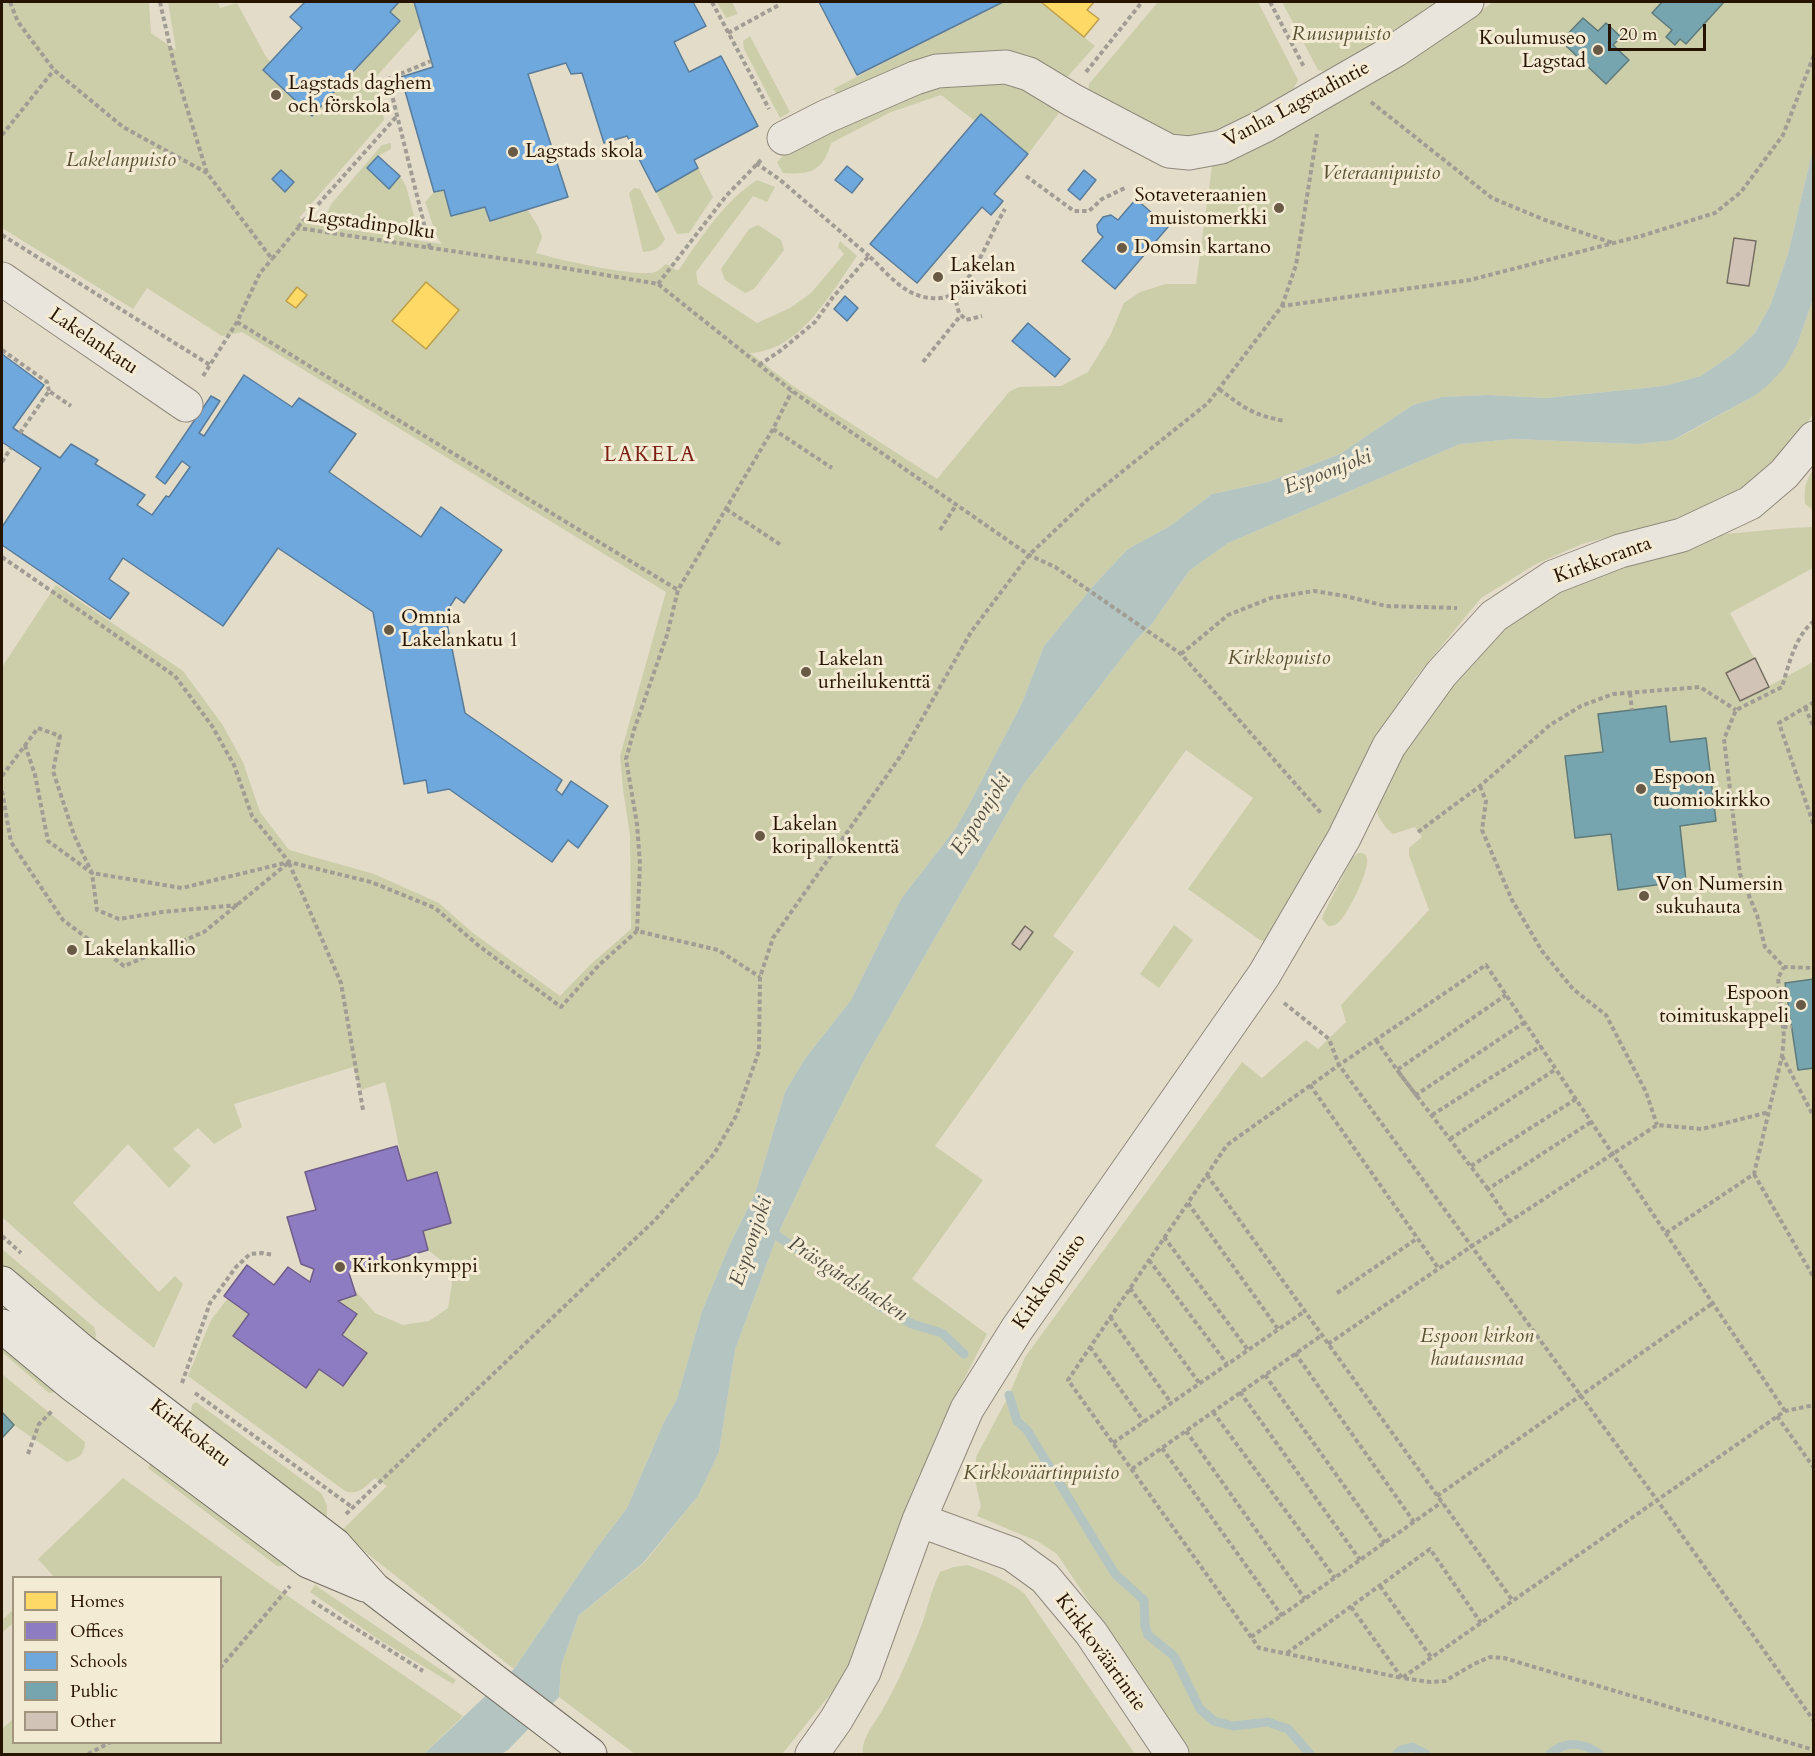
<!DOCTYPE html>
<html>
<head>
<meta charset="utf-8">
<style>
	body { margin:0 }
	#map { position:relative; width:1815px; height:1756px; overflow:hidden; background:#e3dcc9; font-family:Cardo,serif }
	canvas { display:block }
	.frame { position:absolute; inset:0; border:3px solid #271400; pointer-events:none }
	.legend { position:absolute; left:12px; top:1576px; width:210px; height:168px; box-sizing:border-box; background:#f4ebd5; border:2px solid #a29580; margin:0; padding:8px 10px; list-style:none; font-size:18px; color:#271400 }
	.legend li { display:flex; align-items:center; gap:12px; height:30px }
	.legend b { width:30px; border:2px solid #a29580 }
	.scale { position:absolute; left:1608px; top:24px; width:98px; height:27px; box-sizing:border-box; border:3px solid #271400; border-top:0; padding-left:8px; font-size:18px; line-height:21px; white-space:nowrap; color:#271400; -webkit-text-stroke:4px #f4ebd5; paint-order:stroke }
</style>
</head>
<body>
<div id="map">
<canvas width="1815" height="1756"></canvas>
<div class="frame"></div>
<ul class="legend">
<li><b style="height:16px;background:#ffd966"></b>Homes</li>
<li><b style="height:16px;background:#8e7cc3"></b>Offices</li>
<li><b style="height:16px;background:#6fa8dc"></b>Schools</li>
<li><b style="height:16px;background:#76a5af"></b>Public</li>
<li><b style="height:16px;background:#d1c3b6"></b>Other</li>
</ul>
<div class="scale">20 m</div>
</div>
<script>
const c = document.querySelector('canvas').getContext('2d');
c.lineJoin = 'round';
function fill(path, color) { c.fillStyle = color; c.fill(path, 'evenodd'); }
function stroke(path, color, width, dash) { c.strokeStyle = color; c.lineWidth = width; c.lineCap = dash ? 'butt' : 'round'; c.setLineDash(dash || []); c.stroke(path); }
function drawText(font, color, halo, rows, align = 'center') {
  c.font = font + ' Cardo,serif'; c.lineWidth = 6; c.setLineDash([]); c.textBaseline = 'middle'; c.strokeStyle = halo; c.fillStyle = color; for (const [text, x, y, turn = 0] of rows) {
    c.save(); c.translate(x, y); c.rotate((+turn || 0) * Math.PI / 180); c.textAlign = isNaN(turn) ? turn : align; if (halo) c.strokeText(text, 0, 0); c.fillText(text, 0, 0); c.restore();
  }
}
const green = new Path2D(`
	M2,2H149L151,33L176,50L168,2H218L220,8L237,3L265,55L312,116L400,22L390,12L399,2H414L421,27L374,79L381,98L384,120L299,218L327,226L324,219L332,203L382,145L391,143V149L378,156L367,168L389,189L400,176L406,186L418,230L414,236L408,239L442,244L437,237L425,202L434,192L444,190L452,216L485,207L490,221L527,209L538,226L542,237L536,253C555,259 640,278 655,272C659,271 662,267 666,264L678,271C700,239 724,201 757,180L775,187L767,202L753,196L696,272L698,284L757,323L790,308L811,293L844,254L838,247L840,241L857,256C831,293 800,351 750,353L793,386L937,479L1009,392L1019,387L1061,386L1088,372L1110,336L1124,303L1140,292L1166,284H1196L1213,159L1439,42L1493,2H1813V149L1788,254L1770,306L1755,333L1733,354L1701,376L1664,386L1546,398L1487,395L1442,397L1413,405L1340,454L1268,482L1212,494L1170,526L1128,549L1094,585L1044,646L1022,703L970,803L956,828L901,899L851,1000L804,1060L785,1092L755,1194L730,1244L702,1311L677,1399L664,1422L627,1508L596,1549L514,1669L340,1532L387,1486L375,1478C365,1487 358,1496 345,1491L188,1376L211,1320L228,1298L249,1314L233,1336L305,1388L319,1369L343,1386L367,1353L342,1335L357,1314L338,1301L356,1295L354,1289L375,1313L403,1325L429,1321L448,1308L452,1284L447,1265L428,1250L423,1231L451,1222L437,1172L407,1181C398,1148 394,1115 385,1082L361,1090L353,1067L234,1104L242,1127L214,1144L198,1128L173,1149L191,1166L169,1188L128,1144L73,1203L159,1292L175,1276L183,1284L154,1348L99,1304L2,1217V667L56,585L183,671L222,724L243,762L260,812L289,850L374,874L439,903L473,933L560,996L591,964L631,929L630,836L623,789L620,756L666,592L242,332L222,336L147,288L133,309L2,228Z
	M717,2H732L738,14L726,18Z
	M1003,2H1041L1095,46L1061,84L1029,66L839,96L833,89Z
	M1158,2H1258L1298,80L1293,90L1223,136L1176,142L1088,93L1089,84Z
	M1282,2H1446L1333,73L1318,70Z
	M750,36L790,112L780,118L744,49L743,41Z
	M993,82L1028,90L1059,113L1028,154L981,114L975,121L941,95L891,112L831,143C823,171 811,175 783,173L777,162L794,145L919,90Z
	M698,168L713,197L689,233L677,234L656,192Z
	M634,188L640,189L665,239C659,249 654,251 643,252L629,193Z
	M758,225L781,240L784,250L754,289L745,293L725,280L721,269L749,229Z
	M1813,299V414L1792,448L1739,496L1665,522L1582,544L1536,564L1481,598L1416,677L1379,735L1341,823L1269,943L1260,940L1188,889L1253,798L1186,750L1053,936L1074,952L935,1146L983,1180L912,1279L987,1334L939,1429L891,1551L876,1606L842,1680L782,1754H635L559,1697L561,1666L579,1615L644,1563L698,1496L719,1452L735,1350L777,1236L808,1170L861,1066L1024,784L1135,641L1151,625L1189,571L1228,543L1460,444L1512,439L1638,444L1673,440L1689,432L1754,396L1797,345Z
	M1813,470V510L1805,504C1804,490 1805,481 1813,470Z
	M1813,527V568L1730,613L1769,686L1813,662V1754H1191L1057,1554L1037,1541L977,1516L981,1506L975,1480L976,1457L1009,1395L1025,1357L1242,1062L1262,1078L1306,1040L1318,1049L1346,1022L1341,1005L1429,910L1409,855V848L1422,837L1415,827L1393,834C1382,825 1376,814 1374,802L1406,741L1500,627L1546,594L1588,577L1725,534L1790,528Z
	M1358,853C1362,853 1364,853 1366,856C1373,865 1348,913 1340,921C1336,925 1333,926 1328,926L1322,919L1324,913L1352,858Z
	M1174,925L1193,940L1159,988L1140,974Z
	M2,1249L94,1327L96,1334L95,1340L89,1343L2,1270Z
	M2,1335L56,1392L49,1393L2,1352Z
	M2,1374L85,1442C84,1455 79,1458 67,1462L14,1425L2,1412Z
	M196,1402L322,1494L327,1506V1520L190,1418L192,1405Z
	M150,1463L159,1465L288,1560L287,1566H277L148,1468Z
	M123,1478L266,1581L463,1716L424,1754H2V1729L13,1719L14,1742H220V1578L54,1577L38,1559Z
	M967,1565C988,1572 1006,1580 1024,1593L1135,1754H863C861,1738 875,1723 883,1709C898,1682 911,1653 922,1624C928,1607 932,1588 940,1572L954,1567Z
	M315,1585L456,1680L453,1684L378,1639L310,1592Z
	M13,1610V1623L2,1633V1620Z`);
const water = new Path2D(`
	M1813,149V299L1797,345L1784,368L1767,386L1754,396L1673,440L1638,444L1513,439L1460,444L1228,543L1189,571L1151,625L1135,641L1024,784L861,1066L808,1170L777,1236L735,1350L719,1452L698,1496L643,1563L579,1615L561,1666L559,1697L508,1750L501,1754H424L514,1669L596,1549L627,1508L664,1422L677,1399L702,1311L730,1244L755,1194L785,1092L804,1060L851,1000L901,899L956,828L970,803L1022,703L1044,646L1094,585L1128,549L1170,526L1212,494L1268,482L1340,454L1413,405L1442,397L1487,395L1546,398L1664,386L1701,376L1733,354L1755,333L1770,306L1788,254Z`);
const homes = new Path2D(`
	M1041,2H1094L1087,10L1099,19L1084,37Z
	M426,282L459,310L426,349L392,321Z
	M297,287L307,295L296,308L286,301Z`);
const offices = new Path2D(`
	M397,1146L407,1181L437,1172L451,1223L423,1231L428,1250L349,1273L356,1295L338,1301L357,1314L342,1335L367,1353L343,1386L319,1369L306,1388L233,1336L249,1314L224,1296L247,1265L274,1285L288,1267L310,1282L314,1269L301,1264L287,1217L316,1210L305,1172Z`);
const schools = new Path2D(`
	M305,2H399L390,12L400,21L312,116L263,70L302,28L290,17Z
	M414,2H693L706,26L674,42L689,72L721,56L758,126L694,160L698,168L656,192L627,136L604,143L582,73L571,74L566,63L528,74L568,197L490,221L485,207L451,216L444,190L434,192L401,77L433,67Z
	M819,2H1003L857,75Z
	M981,114L1028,154L994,194L1003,201L999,206L991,215L982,207L917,283L870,244Z
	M378,156L400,176L389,189L367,168Z
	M847,166L863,179L852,193L835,180Z
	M281,170L294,182L285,192L272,179Z
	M1084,170L1096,180L1080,200L1068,190Z
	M1136,199L1168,227L1115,289L1082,261L1103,237L1098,232L1097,225L1103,217L1111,215L1118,220Z
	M845,296L858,308L847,321L834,309Z
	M1028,323L1070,359L1055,377L1012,341Z
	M2,354L44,385L13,428L60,458L71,444L98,460L95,464L145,495L137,505L152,515L166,496L169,497L190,467L182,461L165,484L156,477L211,396L220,401L199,433L204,436L244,375L292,407L299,398L356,434L329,472L421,537L441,507L502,550L464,603L456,597L445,614L465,713L562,780L556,790L562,795L571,781L608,806L578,848L568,840L552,862L449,789L428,793L426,780L404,784L373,612L278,548L223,626L123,558L109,579L129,593L110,619L2,545V527L41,468L2,442Z`);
const public = new Path2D(`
	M1662,2H1724L1686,44L1680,39L1675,45L1666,37L1672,30L1652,13Z
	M1583,18L1598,31L1606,23L1621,37L1613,45L1629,60L1606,84L1561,41Z
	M1666,706L1670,742L1706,738L1716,821L1680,826L1686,881L1618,890L1611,834L1575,838L1565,756L1603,752L1598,714Z
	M1814,979V1068L1798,1070L1785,983Z
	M2,1412L14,1425L2,1438Z`);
const stream = new Path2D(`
	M768,1230L827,1269L843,1276L876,1304L912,1324L942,1333L964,1354
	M1009,1395L1017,1421L1027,1430L1115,1574L1144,1600L1145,1626L1148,1635L1174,1656L1200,1709L1214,1721L1233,1726L1268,1722L1288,1729L1310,1754
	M1397,1754L1401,1750L1412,1747L1426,1754
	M1550,1754C1566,1740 1582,1742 1600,1754`);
const building = new Path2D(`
	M1734,238L1756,241L1749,286L1727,283Z
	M1755,658L1769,687L1740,701L1726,673Z
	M1025,926L1033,932L1020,950L1012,944Z`);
const path = new Path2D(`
	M10,2L18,22L54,70L123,127L207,173L272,259L298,228L552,266L658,284L792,391L1029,555L1055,567L1181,654L1321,813
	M160,2L175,69L207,173
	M712,2L769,109
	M1270,2L1304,67
	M728,33L779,5
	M1086,72L1142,2
	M1371,102L1492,198L1545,220L1613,243
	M2,135L54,70
	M756,163L779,179L869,256
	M1026,176L1074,211H1089L1102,199L1127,187
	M298,227L397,116
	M2,235L210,365
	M430,248L388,79L431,61
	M658,284L726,196L761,160
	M954,294L959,313L966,320L982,316
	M1282,306L1296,265L1317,134
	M237,322L678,590
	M2,350L47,382L49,391
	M923,362L961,315
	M759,365L780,351L815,322L833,297L869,256C881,267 893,282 907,290C919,298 943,303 955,292C977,274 990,234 1005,209
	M203,376L237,322L260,273L272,259
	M1219,389C1244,408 1253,415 1285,421
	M773,429L832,468
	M20,433L49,391L71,406
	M2,462L11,448
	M726,509L781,545
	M940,530L956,505
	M2,557L175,676L212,726L234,765L252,816L289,862L371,882L435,908L479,946L561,1007L599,965L637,931L718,950L760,977
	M1814,621C1795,636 1789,664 1782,687L1736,710L1724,739L1740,874L1757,915L1765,947L1784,967L1814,968
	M1181,654L1228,615L1271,598L1314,591L1345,596L1386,606L1457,608
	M1630,693L1632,710
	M1814,702L1779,723L1814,826
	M1805,707L1814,728
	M25,745L35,775L48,841L92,873L97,910L119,919L162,912L238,905
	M2,776L38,728L60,736L53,771L74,835L92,873L182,888L289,862
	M1480,786L1486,801L1482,830L1512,900L1542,951L1573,989L1606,1015L1646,1092L1657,1125
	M2,791L11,842L63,920L124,966L204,932L288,863
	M1418,832L1480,786L1550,725L1581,706L1613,694L1700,687L1736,710
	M289,863L341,983L363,1110
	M637,931L640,864L637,824L626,759L634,730L667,635L678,590L773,429L792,391
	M1284,1003L1329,1039L1339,1065L1657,1500L1814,1721
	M1783,1027H1792
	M1376,1040L1397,1070L1506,995
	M1782,1056L1814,1117
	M1310,1085L1439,1269
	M1432,1115L1541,1046
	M1450,1139L1556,1069
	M1471,1166L1576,1099
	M1754,1174L1814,1278
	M1207,1175L1513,1601
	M1488,1189L1397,1070L1416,1095L1525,1022
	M1188,1203L1278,1329
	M1510,1222L1488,1189L1591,1122
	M1666,1233L1754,1174L1782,1056L1784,1037L1778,978L1784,967
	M2,1236L21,1253
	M1164,1237L1248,1350
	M1149,1260L1227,1364
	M1130,1288L1200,1384
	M1337,1293L1418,1238
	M1110,1317L1171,1403
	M1328,1344L1472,1246L1657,1125L1702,1129L1769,1112
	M1090,1347L1144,1422
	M1295,1353L1414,1522
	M1265,1375L1385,1543
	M182,1383L210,1303L236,1267L250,1254L262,1253L274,1255
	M1240,1392L1360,1560
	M195,1393L352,1507
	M1785,1411L1486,965L1339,1065L1227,1145L1068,1380L1259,1648L1402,1678L1785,1411L1814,1405
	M1213,1412L1335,1578
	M1777,1416L1814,1468
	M1186,1431L1305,1599
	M1113,1443L1305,1311
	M1162,1448L1282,1616
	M28,1454L39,1424L52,1411
	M1132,1469L1322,1335
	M1437,1496L1713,1303
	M346,1514L655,1220L714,1154L736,1116L759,1051L760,977L773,938L902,754L971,632L1029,555L1088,499L1208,403L1282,306L1470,280L1641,236L1715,213L1741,192L1783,135L1814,55
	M1380,1586L1431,1657
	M312,1601L423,1671
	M1351,1607L1402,1678L1430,1682L1445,1681L1474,1664L1490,1657L1504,1658L1814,1750
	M1251,1637L1442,1502
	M1287,1653L1430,1549L1481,1623
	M220,1668L290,1586
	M88,1754L111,1742`);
const street = new Path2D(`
	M784,138L825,117L915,78L937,71L1006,67L1029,74L1072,100L1169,151L1189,153L1221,147L1264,126L1396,50L1467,2
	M2,279L186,405
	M919,1520L1012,1554L1045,1578L1091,1633L1172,1754
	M812,1754L836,1720L864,1672L919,1520L967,1409L1017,1329L1264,975L1344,838L1389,746L1441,674L1494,616L1553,577L1620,551L1682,535L1750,503L1784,474L1814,438`);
const secondary = new Path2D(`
	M2,1283L82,1351L335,1545L374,1589L590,1754
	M2,1326L73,1385L308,1561L365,1585`);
const markers = [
	[1598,50,6,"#695a46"],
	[276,95,6,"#695a46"],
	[513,152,6,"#695a46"],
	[1279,208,6,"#695a46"],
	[1122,248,6,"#695a46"],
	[938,277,6,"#695a46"],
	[389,630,6,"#695a46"],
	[806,672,6,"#695a46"],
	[1641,789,6,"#695a46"],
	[760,836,6,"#695a46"],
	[1644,896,6,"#695a46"],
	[72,950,6,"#695a46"],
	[1801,1005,6,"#695a46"],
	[340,1267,6,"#695a46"]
];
const parkNames = [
	["Ruusupuisto",1341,35],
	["Lakelanpuisto",121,161],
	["Veteraanipuisto",1381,174],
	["Kirkkopuisto",1279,659],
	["Espoon kirkon",1477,1337],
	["hautausmaa",1477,1360],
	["Kirkkoväärtinpuisto",1041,1474]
];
const poiNames = [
	["Koulumuseo",1586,39,"right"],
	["Lagstad",1586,62,"right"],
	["Lagstads daghem",288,84],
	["och förskola",288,107],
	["Lagstads skola",525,152],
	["Sotaveteraanien",1267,196,"right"],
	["muistomerkki",1267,219,"right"],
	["Domsin kartano",1134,248],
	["Lakelan",950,266],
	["päiväkoti",950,289],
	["Omnia",401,618],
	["Lakelankatu 1",401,641],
	["Lakelan",818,660],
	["urheilukenttä",818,683],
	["Espoon",1653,778],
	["tuomiokirkko",1653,801],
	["Lakelan",772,825],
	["koripallokenttä",772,848],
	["Von Numersin",1656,885],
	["sukuhauta",1656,908],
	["Lakelankallio",84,950],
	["Espoon",1789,994,"right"],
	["toimituskappeli",1789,1017,"right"],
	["Kirkonkymppi",352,1267]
];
const streetNames = [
	["Vanha Lagstadintie",1297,105,-28],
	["Lagstadinpolku",371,225,8],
	["Lakelankatu",93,342,34],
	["Kirkkoranta",1603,561,-20],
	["Kirkkopuisto",1050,1282,-55],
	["Kirkkokatu",190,1434,38],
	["Kirkkoväärtintie",1100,1653,54]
];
const neighbourhoodNames = [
	["LAKELA",650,456]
];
const waterNames = [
	["Espoonjoki",1328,473,-21],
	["Espoonjoki",982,815,-57],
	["Espoonjoki",752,1242,-71],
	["Prästgårdsbacken",847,1280,33]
];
fill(green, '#ccceaa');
fill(water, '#b3c4c1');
fill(homes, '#ffd966');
stroke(homes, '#be9e47', 1.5);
fill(offices, '#8e7cc3');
stroke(offices, '#6f5d88', 1.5);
fill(schools, '#6fa8dc');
stroke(schools, '#597c9a', 1.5);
fill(public, '#76a5af');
stroke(public, '#5e7a7a', 1.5);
stroke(stream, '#b3c4c1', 9);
fill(building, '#d1c3b6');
stroke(building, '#746e62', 1.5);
stroke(street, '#90897c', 35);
stroke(secondary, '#746e62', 35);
stroke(path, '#a29d94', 4, [4.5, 3]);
stroke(street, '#e9e5dc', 33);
stroke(secondary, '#e9e5dc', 33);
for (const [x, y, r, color] of markers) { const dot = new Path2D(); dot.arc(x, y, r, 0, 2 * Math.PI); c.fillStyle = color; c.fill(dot); stroke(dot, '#f4ebd5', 2); }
drawText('italic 20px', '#5a5133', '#f4ebd5', parkNames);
drawText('20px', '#271400', '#f4ebd5', poiNames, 'left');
drawText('20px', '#271400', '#f4ebd5', streetNames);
c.letterSpacing = '1.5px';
drawText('21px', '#7a1f14', '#f4ebd5', neighbourhoodNames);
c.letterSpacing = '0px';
drawText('italic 21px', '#514e42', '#f4ebd5', waterNames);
</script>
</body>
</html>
